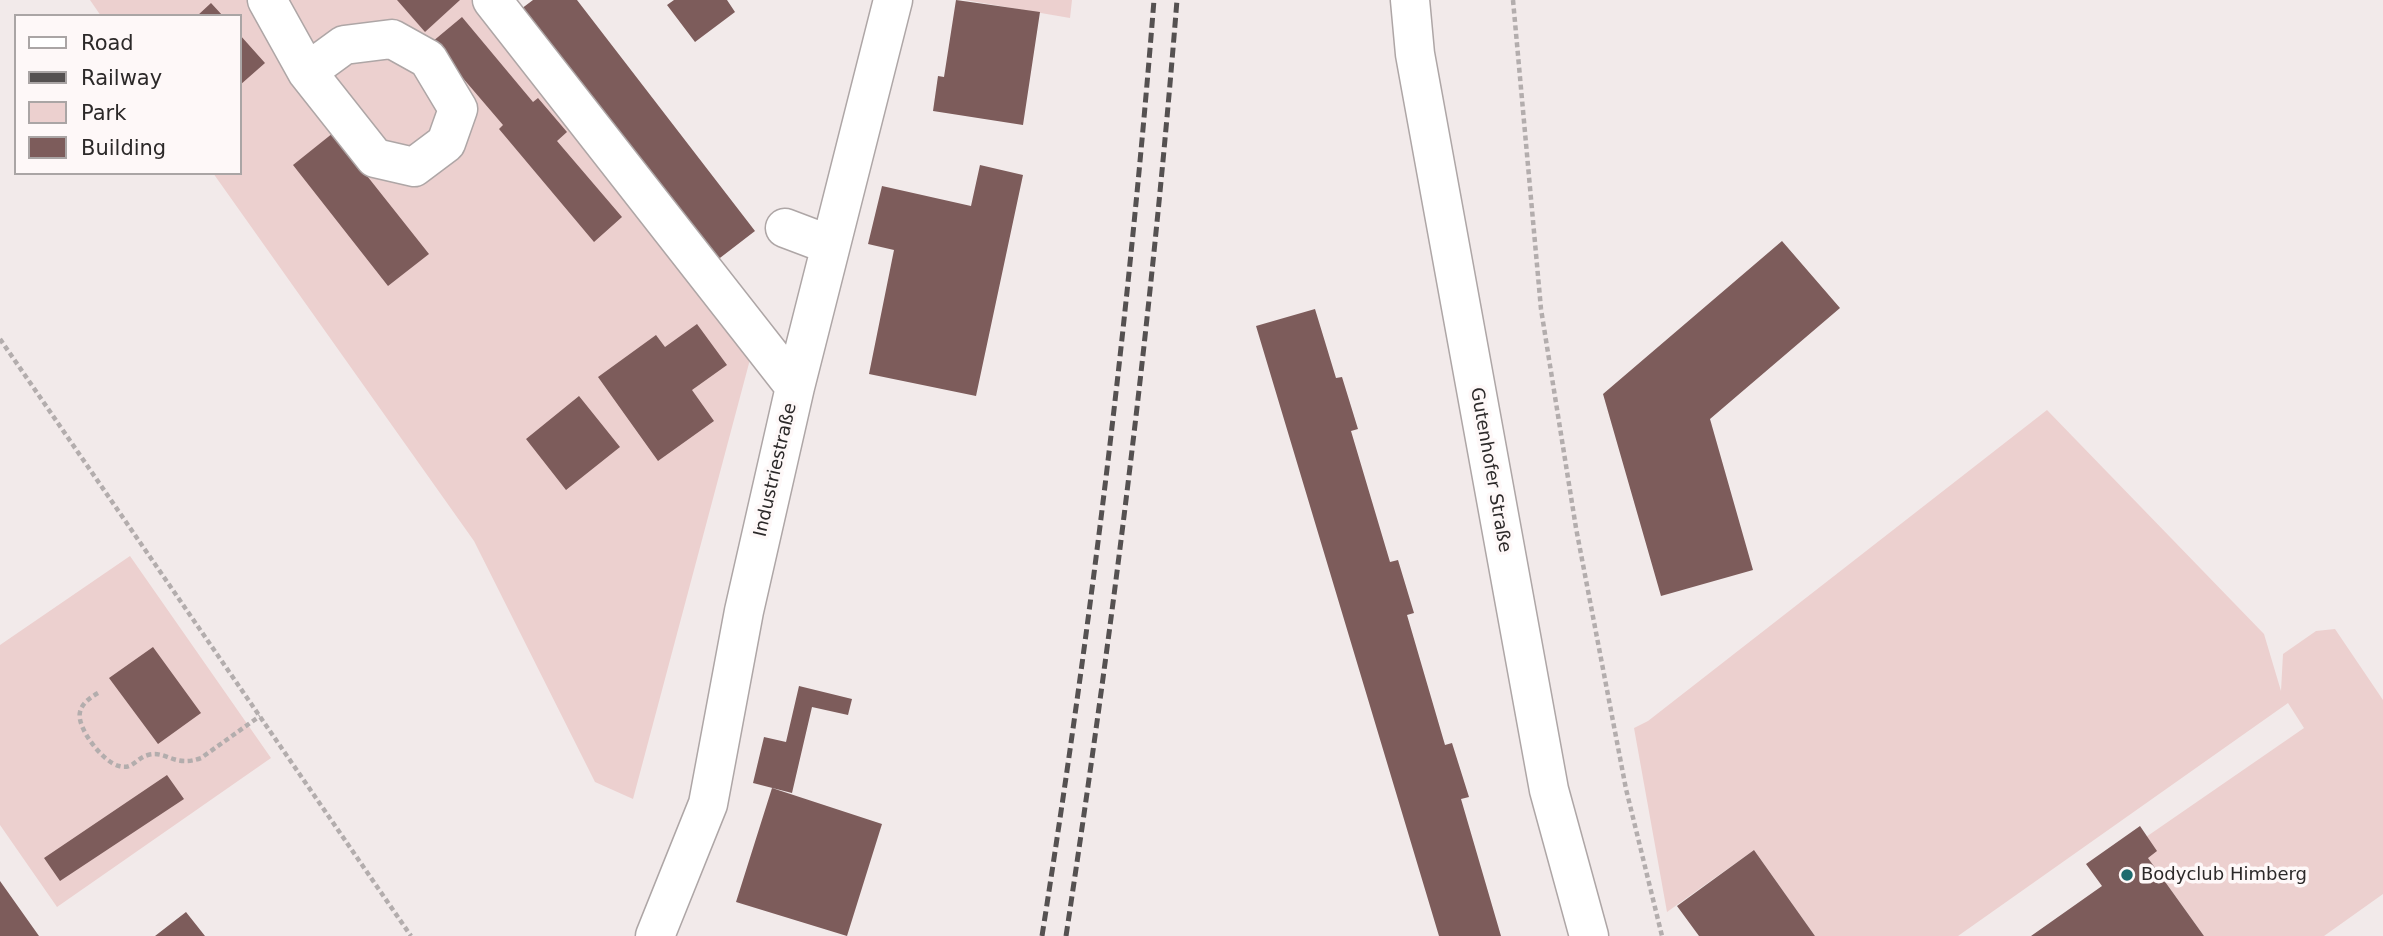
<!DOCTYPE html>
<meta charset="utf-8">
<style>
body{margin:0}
#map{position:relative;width:2383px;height:936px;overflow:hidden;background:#f2eaea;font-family:"DejaVu Sans",sans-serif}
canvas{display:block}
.legend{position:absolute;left:14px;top:14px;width:228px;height:161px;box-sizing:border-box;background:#fef8f8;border:2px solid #aaa5a5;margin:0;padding:9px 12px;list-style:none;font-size:21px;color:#2c2929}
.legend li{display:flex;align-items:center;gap:14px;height:35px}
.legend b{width:35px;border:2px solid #aaa5a5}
</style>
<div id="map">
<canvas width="2383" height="936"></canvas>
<ul class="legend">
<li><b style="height:9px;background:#fff"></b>Road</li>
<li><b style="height:9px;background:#555151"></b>Railway</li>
<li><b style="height:19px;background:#ecd0cf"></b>Park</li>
<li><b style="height:19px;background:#7d5c5b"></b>Building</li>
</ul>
</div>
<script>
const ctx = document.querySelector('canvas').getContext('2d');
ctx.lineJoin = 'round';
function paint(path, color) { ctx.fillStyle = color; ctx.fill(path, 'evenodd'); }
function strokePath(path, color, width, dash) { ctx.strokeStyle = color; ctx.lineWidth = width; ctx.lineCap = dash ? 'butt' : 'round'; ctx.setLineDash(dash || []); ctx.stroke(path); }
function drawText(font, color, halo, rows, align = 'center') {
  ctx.font = font + ' "DejaVu Sans",sans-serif'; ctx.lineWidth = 7; ctx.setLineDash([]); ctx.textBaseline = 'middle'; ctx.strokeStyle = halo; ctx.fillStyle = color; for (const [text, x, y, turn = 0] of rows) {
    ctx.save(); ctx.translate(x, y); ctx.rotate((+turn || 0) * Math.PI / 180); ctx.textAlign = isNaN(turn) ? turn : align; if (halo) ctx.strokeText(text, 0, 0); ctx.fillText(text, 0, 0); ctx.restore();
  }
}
const green = new Path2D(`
 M90,0H513L752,352L633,799L595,782L474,541L213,173H240V16H101Z
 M965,0H1072L1070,18Z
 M2047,410L2264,634L2281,691L2283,654L2316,631L2335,629L2383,700V894L2324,936H2204L2148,858L2146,837L2304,728L2288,703L1958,936H1815L1754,850L1667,912L1634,728L1648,721Z
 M130,556L271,758L57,907L0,825V645Z`);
const building = new Path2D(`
 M397,0H460L425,32Z
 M533,0H577L755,231L716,261L521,9Z
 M674,0H727L735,12L695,42L667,5Z
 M956,0L1040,12L1023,125L933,111L938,76L944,77Z
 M211,3L223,16H197Z
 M462,17L533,102L538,98L567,132L557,141L622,217L594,242L499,129L503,125L432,42Z
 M240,35L265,63L240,85Z
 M333,133L429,254L388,286L293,165Z
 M980,165L1023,175L976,396L869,374L894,250L868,244L882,186L971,206Z
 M1782,241L1840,308L1710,419L1753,570L1661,596L1603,394Z
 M1315,309L1336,378L1342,377L1358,429L1351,431L1390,562L1398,560L1414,613L1407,615L1445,745L1452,743L1469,797L1461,799L1501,936H1439L1256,326Z
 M697,324L727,365L692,390L714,421L658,461L598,377L656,335L665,347Z
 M579,396L620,447L566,490L526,439Z
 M153,647L201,713L158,744L109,678Z
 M799,686L852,699L848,715L812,707L792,793L753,783L764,737L786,742Z
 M167,775L184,799L60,881L44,858Z
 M772,788L882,824L847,936L736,902Z
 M2140,826L2157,851L2148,858L2204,936H2031L2102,886L2086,864Z
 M1754,850L1815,936H1699L1677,906Z
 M0,881L39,936H0Z
 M186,912L205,936H155Z`);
const path = new Path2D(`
 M1513,0L1541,309L1576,528L1626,789L1662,936
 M0,339L411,936
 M98,693C91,697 82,703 80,712C76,728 104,763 119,766C133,770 136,758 148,755C167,750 174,768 201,758L260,716`);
const minor = new Path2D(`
 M267,0L307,72L375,158L414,167L446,143L458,109L428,59L392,39L344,45L307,72
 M492,0L795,387
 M1410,0L1415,54L1549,790L1589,936
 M785,228L830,245
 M655,936L708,804L744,611L795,387L893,0`);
const rail = new Path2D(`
 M1042,936C1091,625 1129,314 1154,0
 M1066,936C1113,625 1152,314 1177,0`);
const markers = [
 [2127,875,7,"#1e6b6e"]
];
const streetNames = [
 ["Industriestraße",776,470,-77],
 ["Gutenhofer Straße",1490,470,80]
];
const poiNames = [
 ["Bodyclub Himberg",2141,875]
];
paint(green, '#ecd0cf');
paint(building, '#7d5c5b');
strokePath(minor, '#aea6a6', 41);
strokePath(path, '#b3adad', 4.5, [5, 3.5]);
strokePath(minor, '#fff', 38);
strokePath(rail, '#555151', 5, [10, 5]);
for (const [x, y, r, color] of markers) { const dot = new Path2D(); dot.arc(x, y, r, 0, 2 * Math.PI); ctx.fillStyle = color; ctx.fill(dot); strokePath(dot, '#fef8f8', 2.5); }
drawText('18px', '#2c2929', '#fef8f8', streetNames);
drawText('18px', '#2c2929', '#fef8f8', poiNames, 'left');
</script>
